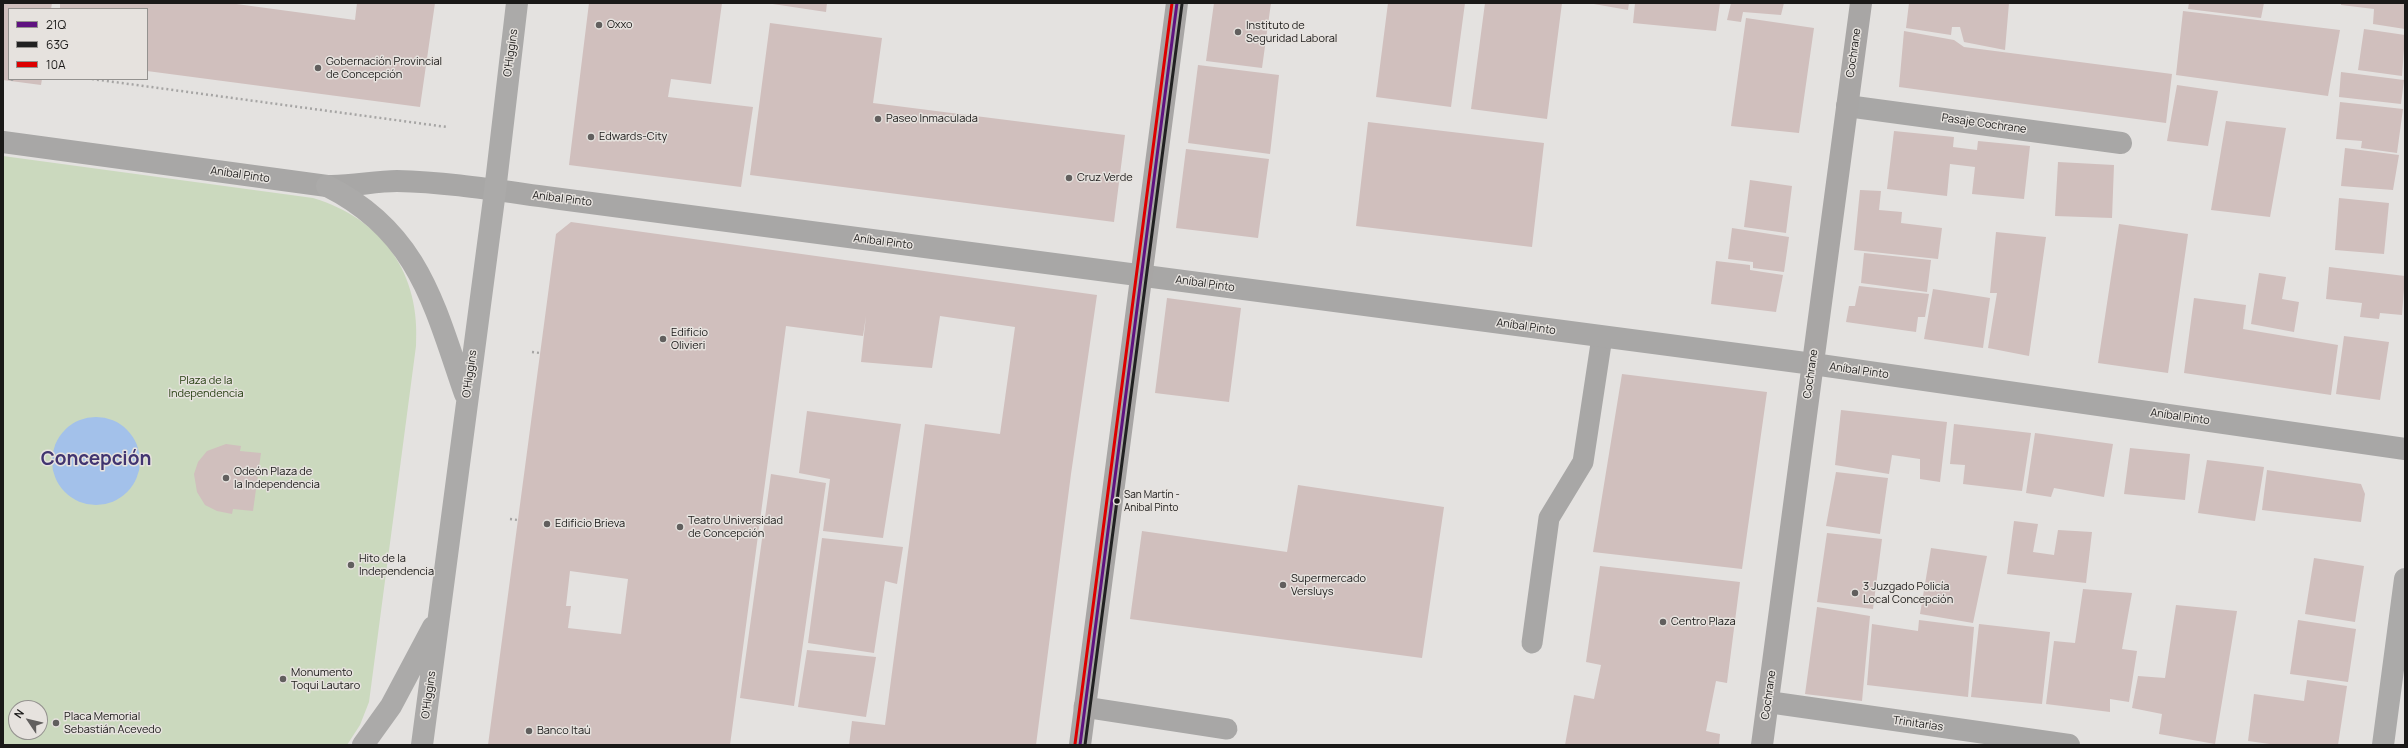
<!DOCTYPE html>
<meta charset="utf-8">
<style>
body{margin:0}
#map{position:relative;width:2408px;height:748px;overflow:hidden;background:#e4e2e0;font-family:Manrope,sans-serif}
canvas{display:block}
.frame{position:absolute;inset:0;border:4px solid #1a1918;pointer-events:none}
.legend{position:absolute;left:8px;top:8px;width:140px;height:72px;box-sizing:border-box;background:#e6e2de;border:1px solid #94928f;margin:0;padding:5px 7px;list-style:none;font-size:12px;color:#1a1918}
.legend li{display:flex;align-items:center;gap:8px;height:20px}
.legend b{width:20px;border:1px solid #94928f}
.north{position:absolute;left:8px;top:700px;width:40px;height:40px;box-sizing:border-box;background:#e6e2de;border:1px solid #94928f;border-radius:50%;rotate:305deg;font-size:11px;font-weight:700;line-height:16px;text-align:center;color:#1a1918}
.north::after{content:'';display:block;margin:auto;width:14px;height:18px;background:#615f5e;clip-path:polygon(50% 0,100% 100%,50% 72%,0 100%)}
</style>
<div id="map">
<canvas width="2408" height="748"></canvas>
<div class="frame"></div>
<ul class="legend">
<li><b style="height:5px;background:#5f1280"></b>21Q</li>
<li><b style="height:5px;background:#212121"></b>63G</li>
<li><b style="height:5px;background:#d00"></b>10A</li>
</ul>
<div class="north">N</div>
</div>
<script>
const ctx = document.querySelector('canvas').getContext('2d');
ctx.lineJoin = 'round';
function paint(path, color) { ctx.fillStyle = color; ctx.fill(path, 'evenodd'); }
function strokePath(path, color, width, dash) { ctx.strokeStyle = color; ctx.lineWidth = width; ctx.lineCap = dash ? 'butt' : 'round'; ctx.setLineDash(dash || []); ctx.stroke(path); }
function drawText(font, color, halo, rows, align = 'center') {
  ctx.font = font + ' Manrope,sans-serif'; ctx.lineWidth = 3; ctx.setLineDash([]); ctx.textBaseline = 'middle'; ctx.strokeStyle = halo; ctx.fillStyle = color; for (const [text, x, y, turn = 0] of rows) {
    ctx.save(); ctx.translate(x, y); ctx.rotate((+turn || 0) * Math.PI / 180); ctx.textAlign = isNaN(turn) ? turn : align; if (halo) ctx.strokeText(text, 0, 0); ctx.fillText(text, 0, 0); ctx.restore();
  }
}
const green = new Path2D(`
 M3,156L313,198C383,219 421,274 416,346L369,702L360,725L347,745H3ZM16,708H40V732H16Z`);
const water = new Path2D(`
 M52 461a44 44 0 1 1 88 0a44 44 0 1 1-88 0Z`);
const building = new Path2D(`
 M3,3H52L51,9H9V79H42L41,85L3,80Z
 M60,3H229L355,20L357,3H435L420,107L147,71V9H60Z
 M589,3H722L711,84L671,79L668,97L753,107L741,187L569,165Z
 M766,3H827L826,12Z
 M1214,3H1271L1262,68L1206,61Z
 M1388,3H1465L1451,107L1376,97Z
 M1485,3H1562L1547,119L1471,109Z
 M1588,3H1629L1628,10Z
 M1635,3H1720L1716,31L1633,23Z
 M1731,3H1784L1781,15L1743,12L1741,22L1727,20Z
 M1909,3H2009L2005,50L1964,42L1960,27H1952L1951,35L1906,28Z
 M2189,3H2264L2261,18L2188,9Z
 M2341,3H2405V29L2373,24L2374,9L2341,5Z
 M2183,11L2340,30L2328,96L2176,75Z
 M1746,18L1814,28L1799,133L1731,126Z
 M770,23L882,38L873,103L1125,135L1114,222L750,175Z
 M2364,29L2405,35L2402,76L2358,70Z
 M1904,31L1954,40L1964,47L2172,74L2166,123L1899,87Z
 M1198,65L1279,75L1270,154L1188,143Z
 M2341,72L2404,80L2401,104L2339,97Z
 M2177,85L2218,91L2208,146L2167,141Z
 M2340,102L2403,109L2397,153L2361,148L2362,141L2336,139Z
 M2226,121L2286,128L2270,217L2211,210Z
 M1368,122L1544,143L1532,247L1356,226Z
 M1894,131L1954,137L1953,147L1977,150L1978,141L2030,146L2024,199L1972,194L1975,167L1950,164L1947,196L1887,189Z
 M2345,148L2399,155L2393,190L2341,186Z
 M1186,149L1269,159L1258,238L1176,228Z
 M2058,162L2114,165L2112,218L2055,216Z
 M1750,180L1792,186L1786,233L1744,227Z
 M1860,190L1881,191L1879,210L1902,212L1901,223L1942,228L1938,259L1854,250Z
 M2339,198L2389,203L2384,254L2335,250Z
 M571,222L1097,295L1071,474L1036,745H849L852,721L885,725L925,424L1000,434L1015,327L940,316L932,368L861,362L866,316L863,336L786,326L730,745H488L556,234ZM570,571L628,579L621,634L568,628L571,606H566Z
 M2119,224L2188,234L2168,373L2098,363Z
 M1732,228L1789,237L1784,272L1753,268V262L1728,259Z
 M1996,232L2046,237L2029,356L1988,348L1997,293H1990Z
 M1864,253L1931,260L1927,292L1861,283Z
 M1716,261L1750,265V270L1783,275L1776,312L1711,304Z
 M2329,267L2405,276L2402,315L2380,313L2379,319L2360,317L2362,303L2326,299Z
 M2259,273L2286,277L2282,299L2299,302L2294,332L2251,324Z
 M1859,286L1929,294L1925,317H1918L1916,332L1846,322L1849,306H1855Z
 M1933,289L1990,298L1983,348L1924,339Z
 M1167,298L1241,308L1229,402L1155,393Z
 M2194,298L2246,305L2243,329L2338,345L2331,395L2184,373Z
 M2344,336L2389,342L2380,400L2336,394Z
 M1622,374L1767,392L1742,569L1593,552Z
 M1841,410L1947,422L1940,482L1920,479V459L1892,455L1889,474L1835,465Z
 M807,411L901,424L883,538L823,531L830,479L799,473Z
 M1954,424L2031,433L2022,491L1963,484L1965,465L1950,464Z
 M2035,433L2113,444L2104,497L2054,488L2051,497L2026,493Z
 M226,444L241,446L240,451L261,453L253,511L233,509L232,514L217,511L205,505L197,492L194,474L198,462L207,451Z
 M2130,448L2190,454L2185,500L2124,494Z
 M2207,460L2264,467L2255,521L2198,513Z
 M2267,470L2361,484L2365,494L2361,522L2262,510Z
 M1836,472L1888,478L1880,534L1826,526Z
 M771,474L826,483L794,706L740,698Z
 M1298,485L1444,507L1422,658L1130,619L1142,531L1287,552Z
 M2014,521L2038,524L2033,552L2054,555L2058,530L2092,532L2086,583L2007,574Z
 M1827,533L1882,539L1873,609L1817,602Z
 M822,538L903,547L897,584L885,581L874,653L808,643Z
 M1931,548L1987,556L1973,623L1920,614Z
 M2314,558L2364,566L2355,622L2305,614Z
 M1600,566L1740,582L1727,683L1716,681L1706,731L1720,734L1719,745H1565L1574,695L1594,699L1601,665L1586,662Z
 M2083,589L2132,593L2122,649L2137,651L2129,702L2110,699V712L2046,704L2054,641L2075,643Z
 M2176,605L2237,611L2215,744L2159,734L2162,714L2132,708L2138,676L2165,678Z
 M1817,607L1870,616L1862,701L1805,694Z
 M1919,620L1974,627L1968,697L1867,685L1872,624L1918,631Z
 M2298,620L2356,629L2348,682L2290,674Z
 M1979,624L2050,632L2042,704L1971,697Z
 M807,650L876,657L866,717L798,707Z
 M2307,680L2347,686L2338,745H2277L2248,741L2254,694L2304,701Z`);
const path = new Path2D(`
 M92,79L447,127
 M12,81V79
 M532,352L540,353
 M510,519L518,520`);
const lane = new Path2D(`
 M1532,643L1549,518L1583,462L1602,337
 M1084,707L1227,729`);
const street = new Path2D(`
 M1847,106L2121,143
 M3,142L327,186C351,187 374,181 397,181C449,182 501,191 553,198L1813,364L2405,449
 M1768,702L2069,745`);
const secondary = new Path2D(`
 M1080,745L1177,3
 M1762,745L1861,3`);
const primary = new Path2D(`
 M327,186C419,232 434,305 465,394
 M363,745L391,706L433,627
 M422,745L495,191L517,3
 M2383,745L2405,579`);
const bus1 = new Path2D(`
 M1080,745L1177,3`);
const bus2 = new Path2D(`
 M1085,745L1182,4`);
const bus3 = new Path2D(`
 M1075,744L1172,3`);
const markers = [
 [599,25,4,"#615f5e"],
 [1238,32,4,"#615f5e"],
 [318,68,4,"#615f5e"],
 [878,119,4,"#615f5e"],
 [591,137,4,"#615f5e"],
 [1069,178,4,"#615f5e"],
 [663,339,4,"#615f5e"],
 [226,478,4,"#615f5e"],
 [1117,501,3.5,"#1a1918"],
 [547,524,4,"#615f5e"],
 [680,527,4,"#615f5e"],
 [351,565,4,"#615f5e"],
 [1283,585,4,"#615f5e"],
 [1855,593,4,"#615f5e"],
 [1663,622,4,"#615f5e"],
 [283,679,4,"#615f5e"],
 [56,723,4,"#615f5e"],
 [529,731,4,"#615f5e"]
];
const busNames = [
 ["San Martín -",1124,495],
 ["Anibal Pinto",1124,508]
];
const poiNames = [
 ["Oxxo",607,25],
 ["Instituto de",1246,26],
 ["Seguridad Laboral",1246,39],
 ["Gobernación Provincial",326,62],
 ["de Concepción",326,75],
 ["Paseo Inmaculada",886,119],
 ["Edwards-City",599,137],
 ["Cruz Verde",1077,178],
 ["Edificio",671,333],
 ["Olivieri",671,346],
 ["Odeón Plaza de",234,472],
 ["la Independencia",234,485],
 ["Teatro Universidad",688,521],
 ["de Concepción",688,534],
 ["Edificio Brieva",555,524],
 ["Hito de la",359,559],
 ["Independencia",359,572],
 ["Supermercado",1291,579],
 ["Versluys",1291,592],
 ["3 Juzgado Policía",1863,587],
 ["Local Concepción",1863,600],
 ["Centro Plaza",1671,622],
 ["Monumento",291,673],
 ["Toqui Lautaro",291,686],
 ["Placa Memorial",64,717],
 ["Sebastián Acevedo",64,730],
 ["Banco Itaú",537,731]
];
const streetNames = [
 ["O'Higgins",511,53,-82],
 ["Cochrane",1854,53,-82],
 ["Pasaje Cochrane",1984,124,8],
 ["Aníbal Pinto",240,175,8],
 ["Aníbal Pinto",562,199,7],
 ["Aníbal Pinto",883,242,7],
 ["Aníbal Pinto",1205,284,8],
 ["Aníbal Pinto",1526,327,8],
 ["Aníbal Pinto",1859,371,8],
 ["O'Higgins",470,374,-82],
 ["Cochrane",1811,374,-82],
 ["Aníbal Pinto",2180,417,8],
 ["O'Higgins",429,695,-82],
 ["Cochrane",1769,695,-82],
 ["Trinitarias",1918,724,8]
];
const parkNames = [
 ["Plaza de la",206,381],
 ["Independencia",206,394]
];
const townNames = [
 ["Concepción",96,460]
];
paint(green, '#cbd9be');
paint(water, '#a3c1ea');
paint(building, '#d0bfbd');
strokePath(path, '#a6a5a4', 2.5, [2, 3]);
strokePath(lane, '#a8a7a6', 21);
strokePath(street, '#a8a7a6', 22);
strokePath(secondary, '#a8a6a5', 22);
strokePath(primary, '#abaaa9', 22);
strokePath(bus1, '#5f1280', 3);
strokePath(bus2, '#212121', 3);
strokePath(bus3, '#d00', 3);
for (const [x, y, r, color] of markers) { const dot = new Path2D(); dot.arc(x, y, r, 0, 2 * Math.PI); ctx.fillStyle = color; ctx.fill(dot); strokePath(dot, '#e6e2de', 1.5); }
drawText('10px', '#1a1918', '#e6e2de', busNames, 'left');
drawText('11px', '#1a1918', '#e6e2de', poiNames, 'left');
drawText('11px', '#1a1918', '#e6e2de', streetNames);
drawText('11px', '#253d0f', '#e6e2de', parkNames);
drawText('bold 19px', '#413470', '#e6e2de', townNames);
</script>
